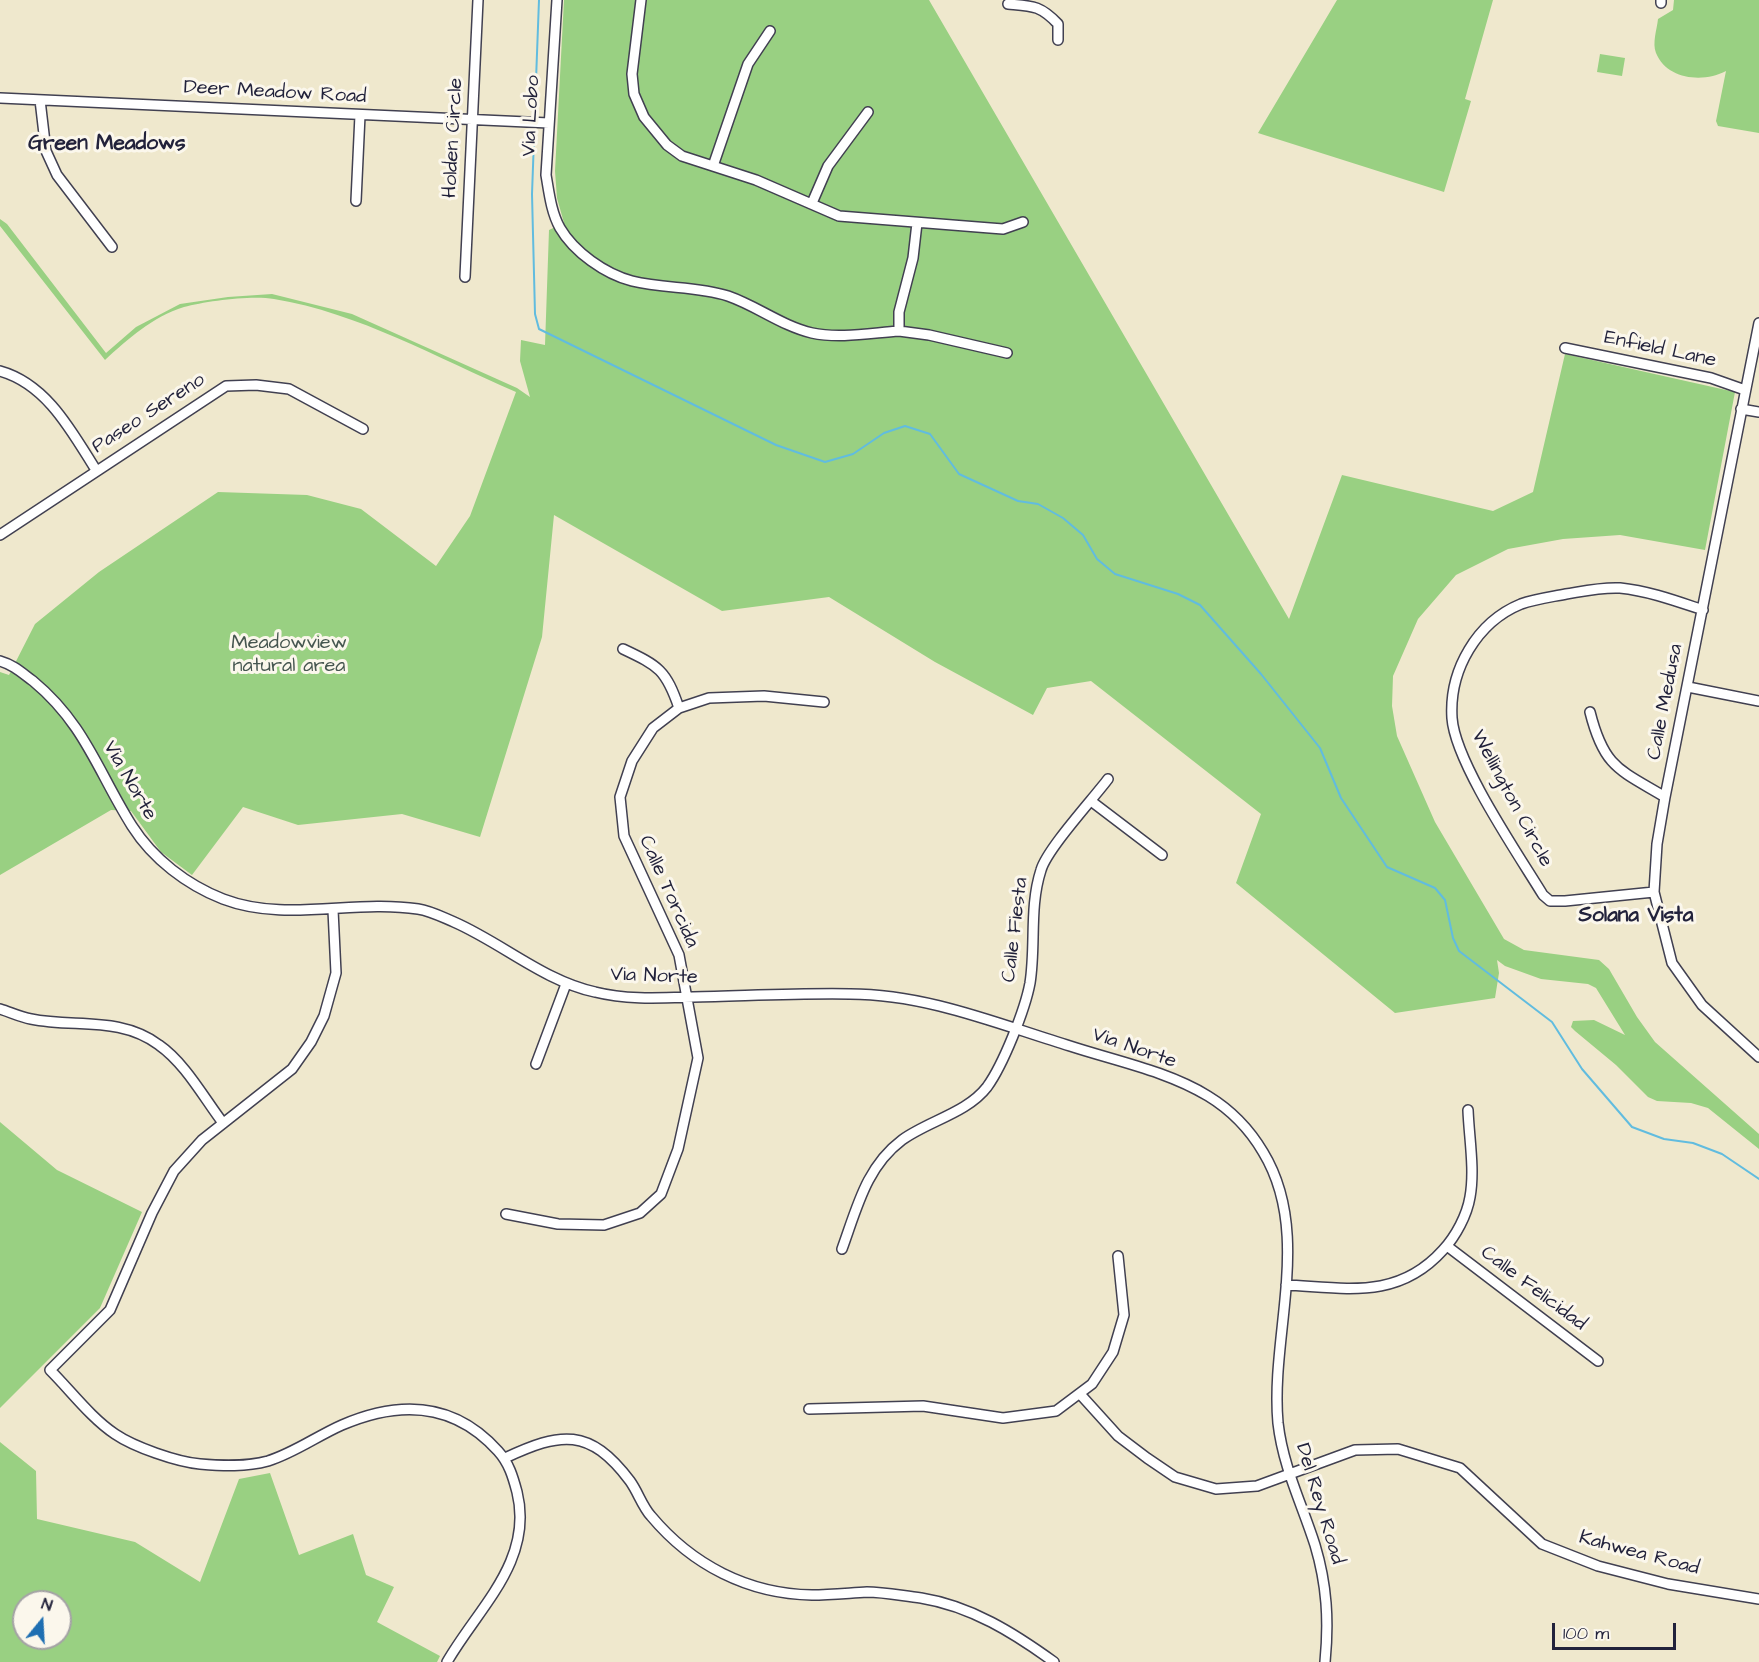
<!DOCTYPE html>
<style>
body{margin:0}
#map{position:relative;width:1759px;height:1662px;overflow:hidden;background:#efe8cd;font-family:"Architects Daughter",sans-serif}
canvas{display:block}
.north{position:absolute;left:12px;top:1590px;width:60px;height:60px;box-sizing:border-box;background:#fbf7ec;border:2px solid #a4a2a5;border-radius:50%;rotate:18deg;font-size:16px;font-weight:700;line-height:24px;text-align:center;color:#22223b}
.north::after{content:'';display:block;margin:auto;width:21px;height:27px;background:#1f6fb2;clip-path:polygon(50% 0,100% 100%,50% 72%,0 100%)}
.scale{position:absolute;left:1552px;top:1623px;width:124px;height:27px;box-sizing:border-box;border:3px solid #22223b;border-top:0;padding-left:8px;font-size:18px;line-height:21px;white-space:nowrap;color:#22223b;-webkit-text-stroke:4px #fbf7ec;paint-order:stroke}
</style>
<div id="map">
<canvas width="1759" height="1662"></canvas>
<div class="north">N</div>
<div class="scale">100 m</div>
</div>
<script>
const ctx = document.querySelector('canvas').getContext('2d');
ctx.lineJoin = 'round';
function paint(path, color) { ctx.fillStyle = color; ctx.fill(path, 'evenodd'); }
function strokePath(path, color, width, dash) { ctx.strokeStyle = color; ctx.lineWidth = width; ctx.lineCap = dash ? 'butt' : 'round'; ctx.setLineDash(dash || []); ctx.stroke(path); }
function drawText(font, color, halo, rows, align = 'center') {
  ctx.font = font + ' "Architects Daughter",sans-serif'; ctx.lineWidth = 6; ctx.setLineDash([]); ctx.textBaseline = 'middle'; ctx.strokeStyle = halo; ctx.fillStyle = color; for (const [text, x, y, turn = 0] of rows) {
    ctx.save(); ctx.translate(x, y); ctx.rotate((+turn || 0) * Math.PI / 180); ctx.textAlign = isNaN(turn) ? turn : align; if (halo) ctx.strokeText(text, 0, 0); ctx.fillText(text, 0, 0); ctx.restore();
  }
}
const green = new Path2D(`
 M564,0H929L1289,619L1342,475L1493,511L1533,492L1565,354L1735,392L1705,550L1620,535L1563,539L1508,549L1456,575L1418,619L1393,676L1392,706L1397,736L1435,822L1504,939L1524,950L1599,960L1609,969L1637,1017L1655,1042L1759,1134V1149L1708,1108L1691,1103L1657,1101L1648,1097L1616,1065L1575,1031L1571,1027L1573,1021L1594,1020L1625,1035L1596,988L1588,984L1541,979L1505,966L1497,960L1499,973L1495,998L1395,1013L1236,883L1261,814L1091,681L1047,688L1033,715L935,662L829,597L722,611L554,515L542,637L480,837L402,814L298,825L243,807L192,875L161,852L131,811L111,810L0,875V672L9,675L35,624L99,572L218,492L307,495L361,509L436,566L470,516L516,392C437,358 359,313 274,299C252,295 206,301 184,307C152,317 128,339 105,360L0,226V219L7,224L106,353L136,327L180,304L228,297L272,294L352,314L517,388L530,397L520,361L521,340L545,345L549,230L564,223L557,198L555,171Z
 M1337,0H1493L1465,99L1471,101L1444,192L1258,133Z
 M1674,0H1759V133L1718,126L1716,121L1726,71C1704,83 1667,80 1656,53C1652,43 1657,29 1658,19L1673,10Z
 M1600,54L1625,58L1622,76L1597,72Z
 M0,1122L57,1170L142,1212L100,1308L0,1408Z
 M0,1442L36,1471L37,1519L135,1542L200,1582L239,1479L270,1473L299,1555L353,1534L366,1575L394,1587L377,1622L440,1656L437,1662H0ZM24,1602H60V1638H24Z`);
const stream = new Path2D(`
 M535,107L539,0
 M534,139L532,194L535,314L539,329L776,445L825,462L853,454L884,433L905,426L930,434L959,474L1018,501L1038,504L1063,518L1083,535L1097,559L1115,574L1178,594L1200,605L1261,674L1320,748L1341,798L1387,867L1435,888L1445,900L1453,938L1459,951L1552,1022L1582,1069L1632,1127L1664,1139L1693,1143L1722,1154L1759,1179`);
const minor = new Path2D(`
 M557,0L546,175C549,192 551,212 560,228C574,252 605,274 632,281C664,289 697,286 728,296C757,306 782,326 812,333C839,339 871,333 899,331
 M641,0L632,74L634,94L644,117L667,145L682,156L756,180L839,216L990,228L1003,229L1023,222
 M1661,3V0
 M1008,4C1032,6 1040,5 1058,24V40
 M0,98L549,123
 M40,100L46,151L57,175L112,247
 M713,166L748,64L770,31
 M356,201L360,115
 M812,203L828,166L868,112
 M917,223L913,258L899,312V331L929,335L1007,353
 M465,277L478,0
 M1759,323L1665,797L1657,844L1654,892L1672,963L1702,1005L1759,1057
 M1565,348L1711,378L1745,390
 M0,371C47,384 72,432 96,470
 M1741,409L1759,412
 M0,535L226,386L256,385L289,389L363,429
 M623,649C659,666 666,670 679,708
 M0,661C14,665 22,673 33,681C85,724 98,772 132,826C153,859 187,885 223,899C286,923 353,899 418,909C431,911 442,917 454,922C502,943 544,981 595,992C627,1000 660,998 693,997C745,996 798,993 850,994C926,994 998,1024 1070,1046C1116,1061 1167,1071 1208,1096C1231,1110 1250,1130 1263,1152C1313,1234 1270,1335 1278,1423C1283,1467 1302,1504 1315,1545C1327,1585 1329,1621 1325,1662
 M1688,687L1759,701
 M1590,712C1604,768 1620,770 1665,797
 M1091,801L1162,855
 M1654,892L1565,901H1550L1543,895C1518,854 1455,762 1452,718C1449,670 1477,622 1521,604C1535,599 1551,597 1566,594C1584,591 1601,587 1620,588C1649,591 1676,601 1703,610
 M333,910L336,973L324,1016L311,1042L292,1069L202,1140L174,1171L152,1213L110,1310L50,1370C71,1391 91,1418 115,1434C134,1447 177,1462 200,1464C223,1466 246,1467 268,1461C294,1453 317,1436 342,1425C400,1400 454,1402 498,1451C509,1463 513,1477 517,1492C534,1561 478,1608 447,1662
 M0,1009C10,1012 20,1017 31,1019C75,1028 120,1016 159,1045C185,1063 204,1098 223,1123
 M536,1064L566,984
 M506,1214L558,1224L604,1225L640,1213L661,1194L678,1149L698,1058L679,955L624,836L620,797L632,761L653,728L679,708L709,698L764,696L824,702
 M1447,1246L1598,1361
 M842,1249C857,1208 866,1167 902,1140C928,1121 967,1113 987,1087C1003,1065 1025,1010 1030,983C1036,945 1029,907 1041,870C1047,849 1093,799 1108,779
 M1286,1285C1347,1288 1398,1300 1443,1250C1456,1236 1467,1215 1470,1197C1475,1170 1469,1137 1468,1110
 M1080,1394L1118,1436L1147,1458L1175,1477L1216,1489L1257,1486L1355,1450L1398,1449L1460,1468L1542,1544L1598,1566L1668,1584L1759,1599
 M809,1409L923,1406L1003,1418L1056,1411L1092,1384L1113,1352L1124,1315L1118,1256
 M505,1458C561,1432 589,1427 630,1481C638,1492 642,1506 651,1516C692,1565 748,1594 812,1595C830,1595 849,1593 867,1592C884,1592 903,1596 921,1598C971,1606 1014,1633 1054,1662`);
const streetNames = [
 ["Deer Meadow Road",275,93,3],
 ["Via Lobo",532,116,-87],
 ["Holden Circle",454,138,-87],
 ["Enfield Lane",1660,350,12],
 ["Paseo Sereno",149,414,-33],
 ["Calle Medusa",1666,702,-79],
 ["Via Norte",129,781,60],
 ["Wellington Circle",1511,799,62],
 ["Calle Torcida",668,892,66],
 ["Calle Fiesta",1016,930,-83],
 ["Via Norte",654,977,2],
 ["Via Norte",1134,1049,19],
 ["Calle Felicidad",1533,1289,37],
 ["Del Rey Road",1319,1504,73],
 ["Kahwea Road",1639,1554,15]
];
const parkNames = [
 ["Meadowview",289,644],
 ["natural area",289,667]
];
const neighbourhoodNames = [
 ["Green Meadows",107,145],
 ["Solana Vista",1636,917]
];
paint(green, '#99d082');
strokePath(stream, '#61bcdf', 2);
strokePath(minor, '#414051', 12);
strokePath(minor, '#fff', 9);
drawText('20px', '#22223b', '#fbf7ec', streetNames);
drawText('20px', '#465650', '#fbf7ec', parkNames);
drawText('bold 21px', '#22223b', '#fbf7ec', neighbourhoodNames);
</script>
